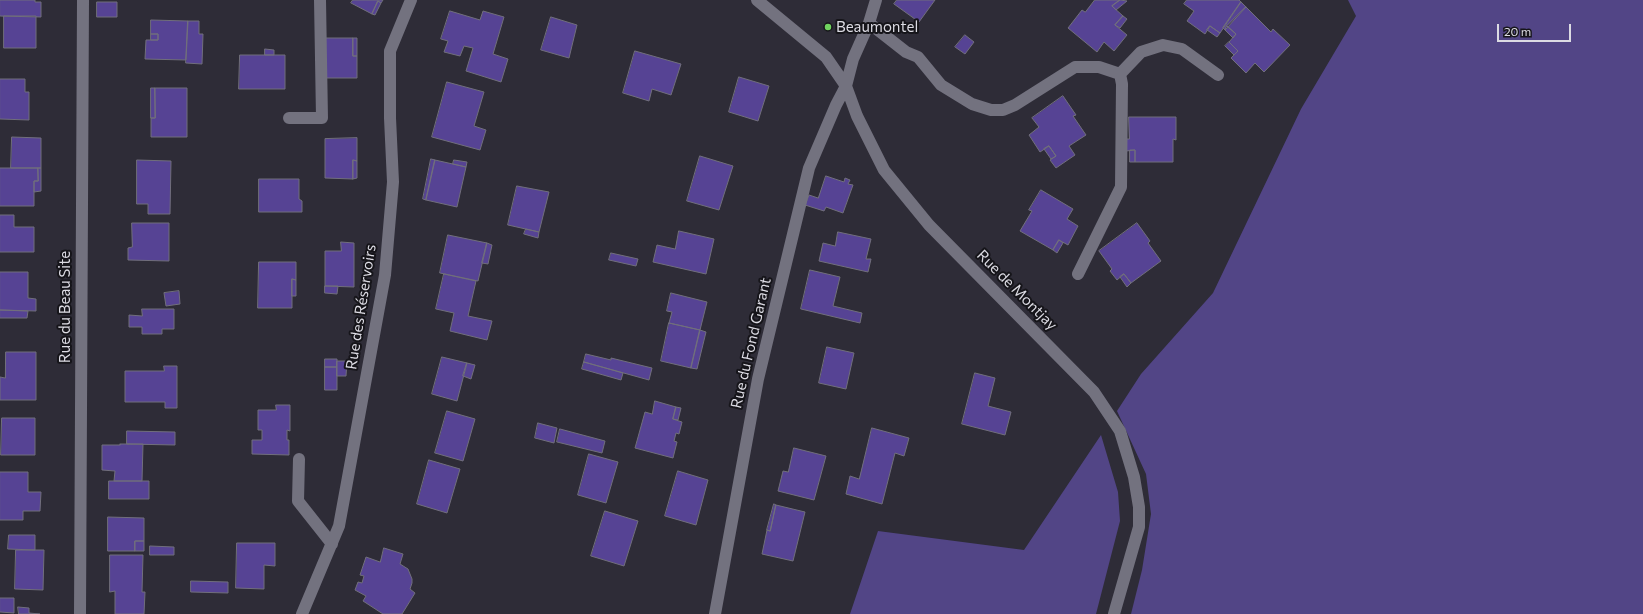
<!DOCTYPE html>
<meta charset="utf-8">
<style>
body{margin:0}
#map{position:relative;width:1643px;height:614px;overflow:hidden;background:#2e2c37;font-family:Commissioner,sans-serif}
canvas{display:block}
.scale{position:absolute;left:1497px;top:24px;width:74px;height:18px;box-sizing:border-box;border:2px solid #dcdbe3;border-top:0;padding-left:5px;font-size:12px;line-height:14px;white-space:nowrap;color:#dcdbe3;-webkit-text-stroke:3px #16151a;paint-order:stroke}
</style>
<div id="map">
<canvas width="1643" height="614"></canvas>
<div class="scale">20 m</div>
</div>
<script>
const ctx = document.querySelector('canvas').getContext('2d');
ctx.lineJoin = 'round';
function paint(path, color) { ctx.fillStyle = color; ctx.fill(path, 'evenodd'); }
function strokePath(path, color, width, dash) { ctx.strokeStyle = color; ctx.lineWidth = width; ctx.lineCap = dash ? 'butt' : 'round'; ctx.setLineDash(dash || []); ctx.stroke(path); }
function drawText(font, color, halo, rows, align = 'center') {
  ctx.font = font + ' Commissioner,sans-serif'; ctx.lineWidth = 4; ctx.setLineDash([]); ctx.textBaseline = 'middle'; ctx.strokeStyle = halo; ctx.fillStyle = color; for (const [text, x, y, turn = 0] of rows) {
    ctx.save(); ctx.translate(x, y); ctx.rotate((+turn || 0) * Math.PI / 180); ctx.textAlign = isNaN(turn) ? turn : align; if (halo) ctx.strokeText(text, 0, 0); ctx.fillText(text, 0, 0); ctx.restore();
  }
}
const green = new Path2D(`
 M1348,0H1643V614H1131L1142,570L1151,514L1146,474L1117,411L1141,374L1213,293L1301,109L1356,16Z
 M1101,435L1118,492L1120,521L1096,614H850L878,531L1024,550Z`);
const building = new Path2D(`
 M0,0H35V2H41V17L0,16Z
 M353,0H383L381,3L378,1L372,14L351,3Z
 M897,0H935L919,22L894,4Z
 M1095,0H1120L1112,6L1123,16L1115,25L1127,35L1114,51L1104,42L1097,52L1068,28L1082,10L1085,12Z
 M1120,0L1127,1L1116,10L1112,6Z
 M1187,0H1239L1241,2L1220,33L1210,26L1205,34L1187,21L1194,11L1184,4Z
 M378,1L381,3L375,15L372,14Z
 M97,2H117V17H97Z
 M1241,2L1246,7L1225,30L1223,28Z
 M1246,7L1271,32L1273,29L1290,45L1264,72L1255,63L1246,73L1231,58L1238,51L1229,42L1236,34L1227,26Z
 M450,11L480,20L483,11L504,17L493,54L508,59L501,82L466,71L473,48L464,46L460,56L444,52L448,41L441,39Z
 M4,16H36V48H4Z
 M1123,16L1127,19L1120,28L1115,25Z
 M551,17L577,25L569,58L541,50Z
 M151,20L188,21L186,60L145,59L146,40H158V34H151Z
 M188,21H199V34H203L202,64L186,63Z
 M1210,26L1220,33L1217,37L1207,30Z
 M1227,26L1236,34L1233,38L1225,30Z
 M151,34H158V40H151Z
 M965,35L974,42L965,54L955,47Z
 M325,38H353V56H357V78H325Z
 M353,38H357V56H353Z
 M1229,42L1238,51L1234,55L1225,46Z
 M265,49L274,50V55H265Z
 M635,51L681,64L671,95L652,89L649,101L623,93Z
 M240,55H285V89H239Z
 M739,77L769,86L758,121L729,112Z
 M0,79H25V92H29V120L0,119Z
 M447,82L484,92L474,126L486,130L480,150L432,137Z
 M151,88H155V118H151Z
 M155,88H187V137H151V118H155Z
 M1063,96L1076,115L1073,116L1086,135L1069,146L1075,155L1056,168L1050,160L1056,156L1049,146L1040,152L1029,135L1039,127L1032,118Z
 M1129,117H1176V140L1173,139V162H1135V150L1126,151V139H1129Z
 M12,137L41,138V168H11Z
 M357,138V161L353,160V179L325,178V139Z
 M1049,146L1056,156L1051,159L1044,149Z
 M1130,150H1135V162H1130Z
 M700,156L733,166L719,210L687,201Z
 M431,159L435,160L426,200L423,199Z
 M137,160L171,161L170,214H148V204H137Z
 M353,160L357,161V178L353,179Z
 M435,160L466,167L457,207L426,200Z
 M454,160L467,162L466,167L453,164Z
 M0,168H38V181H34V206H0Z
 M38,168H41V191L34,192V181H38Z
 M826,176L844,182L845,178L850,180L848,184L853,185L843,213L826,207L824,211L805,205L809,195L818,198Z
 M259,179H299V199L302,201V212H259Z
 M517,186L549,192L539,232L508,225Z
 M1041,190L1073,209L1067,219L1078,226L1068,245L1059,240L1053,250L1020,231L1032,211L1029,210Z
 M0,215H14V227H34V252H0Z
 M132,223H169V261L128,260V248L132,247Z
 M1137,223L1150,241L1148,243L1161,261L1131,283L1124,274L1117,280L1110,271L1112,269L1099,251Z
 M526,229L539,232L538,238L524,234Z
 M679,231L714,239L706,274L653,262L657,245L675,249Z
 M838,232L871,239L866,259H871L868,272L819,261L823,243L835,246Z
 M448,235L487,243L478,281L440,273Z
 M1059,240L1063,243L1057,253L1053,250Z
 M341,242L354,243V287L325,286V251H341Z
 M487,243L492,245L488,264L482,263Z
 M611,253L638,259L636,266L609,260Z
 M259,262H296V280L292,279V308H258Z
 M810,270L840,277L833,306L862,313L860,323L801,309Z
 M0,272H28V298L36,299V311L0,310Z
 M444,274L476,281L468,316L492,321L487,340L450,331L454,313L436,309Z
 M1124,274L1131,283L1127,287L1120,277Z
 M292,279L296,280V296H292Z
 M325,286H338L337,294L325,293Z
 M179,291L180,304L166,306L164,293Z
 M671,293L707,302L700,330L669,323L672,312L667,311Z
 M142,309H174V329H162V334H142V327H129V315L142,316Z
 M0,310L28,311L27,318H0Z
 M669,323L700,330L691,368L661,361Z
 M700,330L706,332L697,369L691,368Z
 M827,347L854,353L846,389L819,383Z
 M6,352H36V400H0V377L5,378Z
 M586,354L611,360V358L652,368L649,380L584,362Z
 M442,357L467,363L457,401L432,394Z
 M325,359H337V367H325Z
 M337,361H347L346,376H337Z
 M584,362L623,373L621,380L582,369Z
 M467,363L475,365L471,379L463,376Z
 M164,366H177V408H165V402H125V371H164Z
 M325,367H337V390H325Z
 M975,373L995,378L988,406L1011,412L1005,435L962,424Z
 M655,401L676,407L673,419L682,422L679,434L676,433L674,441L677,442L673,458L635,448L645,412L652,414Z
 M276,405H290V431L287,430V440H289V455L252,454V440H262V430H258V410H276Z
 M676,407L681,408L678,420L673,419Z
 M447,411L475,419L463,461L435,453Z
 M2,418H35V455H1Z
 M538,423L557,428L554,443L535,438Z
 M872,428L909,438L904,456L895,453L882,504L846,494L850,476L859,479Z
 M560,429L605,441L602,453L557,442Z
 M127,431L175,432V445L127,444Z
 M120,444H143L142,481H114L115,471L102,470V445H120Z
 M794,448L826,456L814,500L778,491L783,471L788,472Z
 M589,454L618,462L606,503L578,495Z
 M429,460L460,469L447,513L417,504Z
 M678,471L708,480L696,525L665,516Z
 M0,472H28V492H41L40,511H23V520H0Z
 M109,481H149V499H109Z
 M774,504L776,505L770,531L767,530Z
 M776,505L805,512L793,561L762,554L767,530L770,531Z
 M605,511L638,521L624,566L591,556Z
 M108,517L144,518V541H135V551H108Z
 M9,535H35V550L8,549Z
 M135,541H144V551H135Z
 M237,543H275V566L264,565V589L236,588Z
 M150,546L174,547V555H150Z
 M384,548L403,554L400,564L408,569L412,579V583L410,589L415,593L402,614H383L363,601L366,596L355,590L358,582L362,583L364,576L360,575L366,557L380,562Z
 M16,550H44L43,590L15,589Z
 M110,555H143L142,592H145L144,614H115V591L110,592Z
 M191,581L228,582V593L191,592Z
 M0,598H14V613L0,612Z
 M18,607L29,608V613L40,614H19Z`);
const minor = new Path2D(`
 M757,0L826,57L846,86L857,116L884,170L929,225L1094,392L1120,431L1134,477L1139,507V527L1114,614
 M869,23L906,52L918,57L941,85L972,104L991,110H1003L1015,105L1075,67H1099L1120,74L1122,84L1121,187L1078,274
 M1120,74L1141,52L1163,45L1182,49L1218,75
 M289,118H322L320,0
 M299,459L298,501L332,544
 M80,614L83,0
 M302,614L339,526L385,275L393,182L390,118V51L411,0
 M715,614L758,379L809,168L836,105L846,86L853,59L869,23L876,0`);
const markers = [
 [828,27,4,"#70d35f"]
];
const poiNames = [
 ["Beaumontel",836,27]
];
const streetNames = [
 ["Rue de Montjay",1017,290,45],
 ["Rue du Beau Site",65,307,-90],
 ["Rue des Réservoirs",361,307,-81],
 ["Rue du Fond Garant",751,343,-77]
];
paint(green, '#524586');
paint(building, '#564394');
strokePath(building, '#716f7c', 1);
strokePath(minor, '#73727f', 12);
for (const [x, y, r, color] of markers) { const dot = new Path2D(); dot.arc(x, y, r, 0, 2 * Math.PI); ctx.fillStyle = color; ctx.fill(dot); strokePath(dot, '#16151a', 1.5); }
drawText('15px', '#dcdbe3', '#16151a', poiNames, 'left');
drawText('15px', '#dcdbe3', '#16151a', streetNames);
</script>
